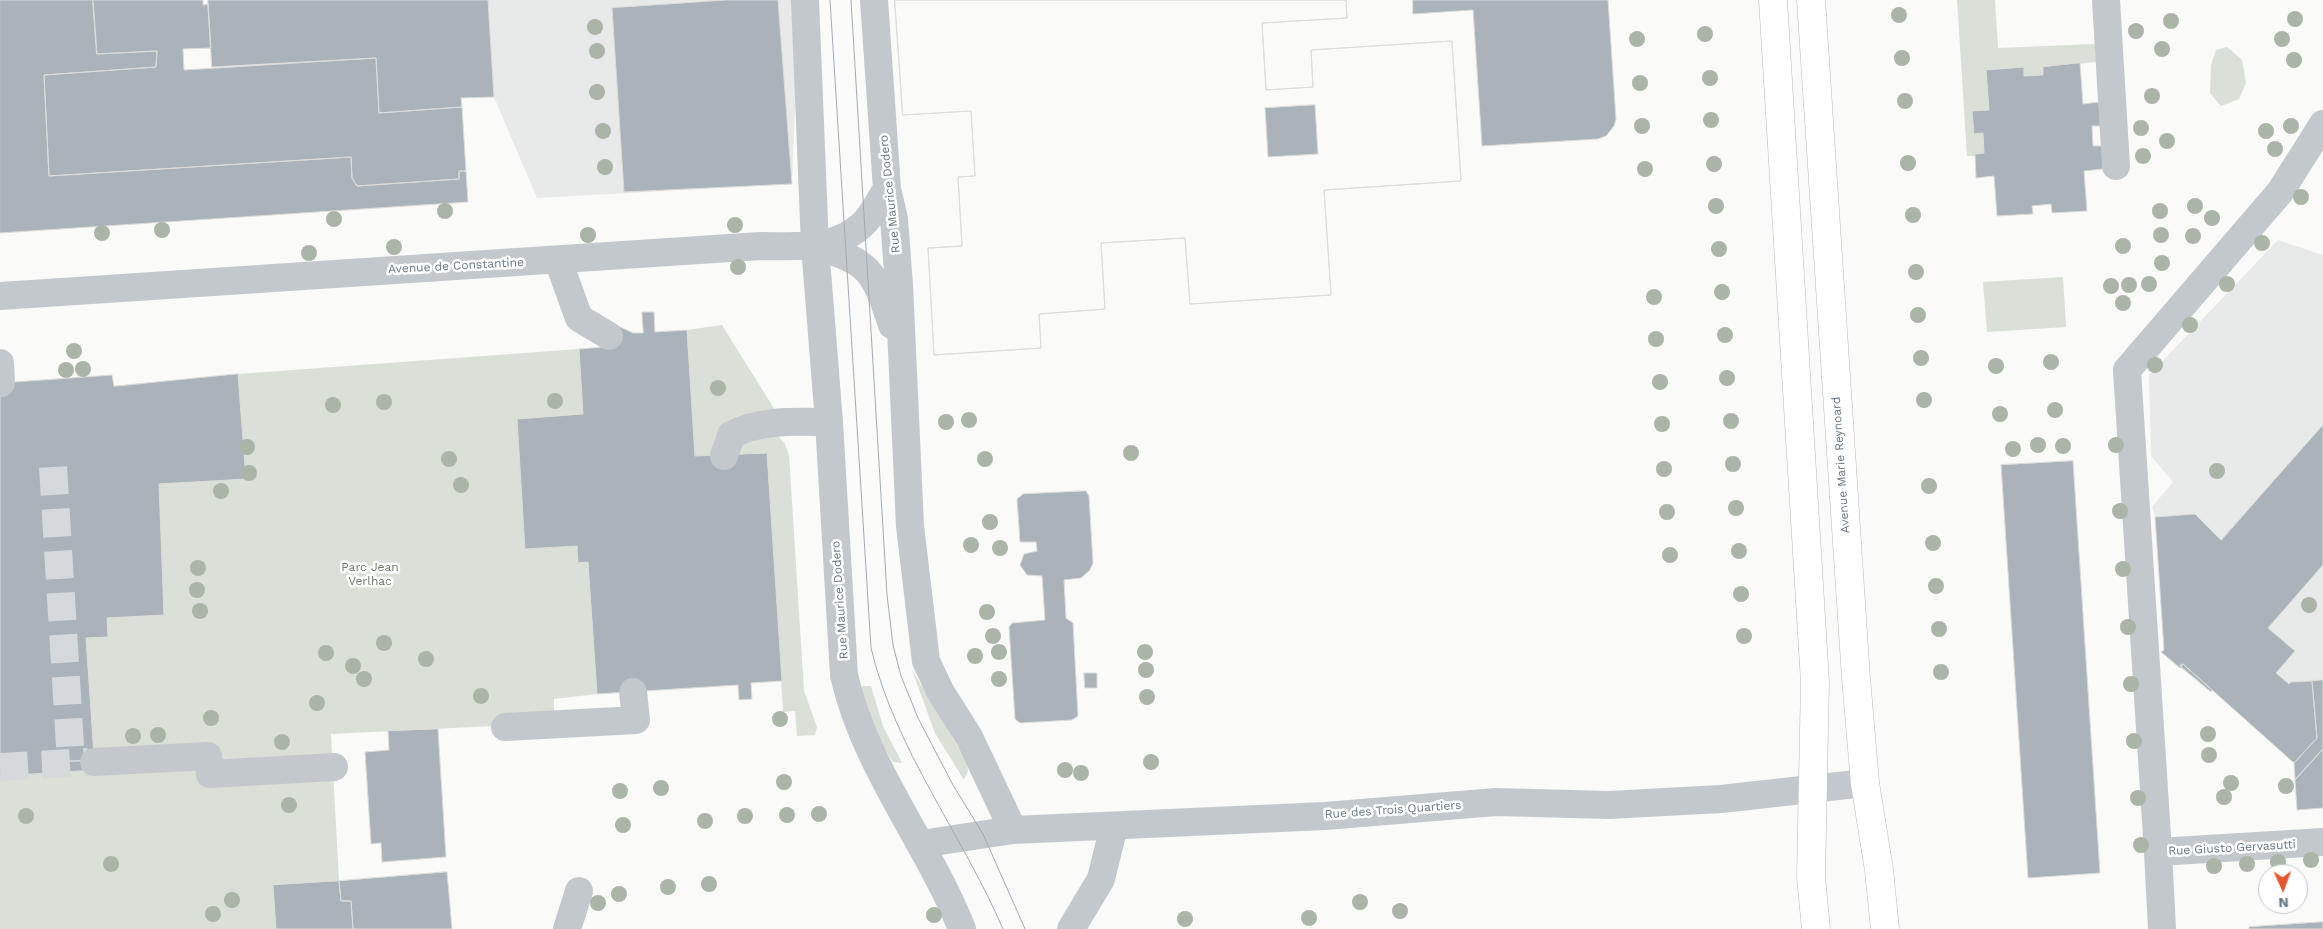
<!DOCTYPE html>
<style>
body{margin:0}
#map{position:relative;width:2323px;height:929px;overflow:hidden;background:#fafaf8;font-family:"Work Sans",sans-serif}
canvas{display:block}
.north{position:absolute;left:2258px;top:864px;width:50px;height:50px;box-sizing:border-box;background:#fff;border:1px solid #c1c8cd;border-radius:50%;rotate:178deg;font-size:14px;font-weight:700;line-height:20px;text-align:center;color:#657683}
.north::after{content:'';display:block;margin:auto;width:18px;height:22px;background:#e4572e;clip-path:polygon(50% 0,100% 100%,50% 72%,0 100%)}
</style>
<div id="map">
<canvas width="2323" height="929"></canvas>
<div class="north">N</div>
</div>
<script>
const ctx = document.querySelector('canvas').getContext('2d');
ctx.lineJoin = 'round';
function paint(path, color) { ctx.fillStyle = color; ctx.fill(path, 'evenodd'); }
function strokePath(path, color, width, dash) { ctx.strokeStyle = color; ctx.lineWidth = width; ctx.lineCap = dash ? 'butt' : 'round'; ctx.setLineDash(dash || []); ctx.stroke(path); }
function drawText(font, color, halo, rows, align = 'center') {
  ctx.font = font + ' "Work Sans",sans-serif'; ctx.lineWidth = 5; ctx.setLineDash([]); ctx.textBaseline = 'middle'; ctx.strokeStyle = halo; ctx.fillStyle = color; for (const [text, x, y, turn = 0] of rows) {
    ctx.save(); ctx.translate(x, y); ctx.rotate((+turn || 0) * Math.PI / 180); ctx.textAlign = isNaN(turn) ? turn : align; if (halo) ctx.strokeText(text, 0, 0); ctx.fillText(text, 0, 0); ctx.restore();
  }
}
const built = new Path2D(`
 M208,0H799L792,184L537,198L494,97L461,98L462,107L376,58L212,67Z
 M2278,240L2323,255V808L2297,810L2294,763L2213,690L2211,692L2161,652L2164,650L2155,517L2152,507L2173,482L2151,456L2149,375Z`);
const green = new Path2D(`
 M1957,0H1995L1998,48L2095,44L2096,62L2043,67V75L2024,76L2023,67L1986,70L1989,110L1972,111L1974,134L1983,133L1984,153L1975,154V156H1967Z
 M2227,47L2242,60L2246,83L2239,99L2221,106L2210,93L2211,65L2216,50Z
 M2063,277L2066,327L1987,332L1983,282Z
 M722,325L775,410C745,416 709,416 714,457L695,456L687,330Z
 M579,349L583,414L517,419L577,546L578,563L588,562L597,694L554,699V723L331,734L339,881L273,885L276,929H0V776L95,770L86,638L108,637L107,618L164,615L159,484L246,479L238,374Z
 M778,436L785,444L789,455L804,691L817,727L815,735L797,736L795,711L783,712L767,453L733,455L739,440Z
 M912,670C920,684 969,761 968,769C968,773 965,777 964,780L935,733Z
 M862,686H871L883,726L902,763L893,762C879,741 860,713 862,686Z`);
const building = new Path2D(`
 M0,0H93L97,54L157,51L156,67L44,75L49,176L351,157L352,178L357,186L459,179V171H466L468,202L0,233Z
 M93,0H203V5L208,4L211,48L183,49L184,70L376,58L379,113L462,107L466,171H459V179L357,186L352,178L351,157L49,176L44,75L156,67L157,51L97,54Z
 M208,0H488L494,97L461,98L462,107L379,113L376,58L212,67Z
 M726,0H778L792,184L624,192L612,8Z
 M895,0H1346L1347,18L1262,23L1266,90L1313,87L1311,50L1452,41L1461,181L1324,190L1331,295L1190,304L1185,238L1101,243L1105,309L1039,314L1041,348L934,355L928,248L962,246L958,177L975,176L971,111L903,115ZM1315,105L1318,154L1268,157L1265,108Z
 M895,0H1346L1347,18L1262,23L1266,90L1313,87L1311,50L1452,41L1461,181L1324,190L1331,295L1190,304L1185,238L1101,243L1105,309L1039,314L1041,348L934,355L928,248L962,246L958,177L975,176L971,111L903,115Z
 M1413,0H1608L1616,119L1614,126L1606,136L1598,139L1482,146L1473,10L1413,14Z
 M2080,63L2083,104L2099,102L2101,126H2092L2093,146H2102L2103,169L2084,171L2087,211L2052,213L2051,204L2032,206L2033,214L1997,216L1994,176L1976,178L1975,154L1984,153L1983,133L1974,134L1972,111L1989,110L1986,70L2024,67V76L2043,75V67Z
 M642,312H654L655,332L687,330L695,456L767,453L782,681L751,683L752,699L739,700L738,685L597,694L588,562L578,563L577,546L525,549L517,419L583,414L579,349L603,347L614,324L633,333H643Z
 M238,374L246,479L159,484L164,615L107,618L108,637L86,638L95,770L0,776V383L112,375L114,386Z
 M2323,425V565L2268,628L2295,651L2276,673L2289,684L2291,682L2312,681L2317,738L2294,763L2183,664L2180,668L2161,652L2164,650L2155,517L2195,514L2221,540Z
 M2073,461L2100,873L2028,878L2001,465Z
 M1086,491L1089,496L1093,563L1090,570L1081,578L1064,580L1066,618L1073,623L1078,716L1072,720L1020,723L1015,719L1009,627L1012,623L1045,620L1042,576L1027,575L1020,565L1024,554L1037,551L1036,542H1020L1017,499L1023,494Z
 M2183,664L2212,690L2211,692L2180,666Z
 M1084,673H1097V688H1085Z
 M2321,680H2323V749L2295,780L2294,763L2317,738L2312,681Z
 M438,729L446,857L382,862L381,843L371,844L365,752L389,750L388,731Z
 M2323,749V808L2297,810L2295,780Z
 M447,872L452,929H353L351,901H341L339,881Z
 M339,881L341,901H351L353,929H276L273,885Z
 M2323,922V929H2249V927Z`);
const minorTunnel = new Path2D(`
 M53,467L71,762
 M0,767L88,762`);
const minor = new Path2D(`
 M805,0L815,246L829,422L844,675C864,766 928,843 962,929
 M874,0L887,189L894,219L899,285L910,526L926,661L940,691L969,737L1013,830
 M2106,0L2116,166
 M815,246C871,262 874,271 892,325
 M558,260L579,318L609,336
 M0,296L760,246C796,246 835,251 863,224C873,215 879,200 887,189
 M0,363L1,383
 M724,456L731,435C762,419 795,422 829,422
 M505,727L636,720L633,692
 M94,762L208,756L210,774L334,767
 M921,844L1013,830L1325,816L1496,802L1609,805L1721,799L1865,783
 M2158,852L2127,370L2280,192L2323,124
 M567,929L579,891
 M1071,929L1101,879L1114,826
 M2162,929L2158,852L2323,842`);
const major = new Path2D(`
 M1773,0L1815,682L1811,877L1816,929
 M1811,0L1856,678L1865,783L1879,870L1885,929`);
const tram = new Path2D(`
 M830,0L871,648C895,749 962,834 1003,929
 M851,0L887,595L893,645L901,676L918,718L953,785L983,834L1025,929`);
const trees = [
 [1899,15],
 [2295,19],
 [2171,21],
 [595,27],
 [2136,31],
 [1705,34],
 [1637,39],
 [2282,39],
 [2162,49],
 [597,51],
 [1902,58],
 [2294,60],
 [1710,78],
 [1640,83],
 [597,92],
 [2152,96],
 [1905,101],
 [1711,120],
 [1642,126],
 [2291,126],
 [2141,128],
 [603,131],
 [2266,131],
 [2167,141],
 [2275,149],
 [2143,156],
 [1908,163],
 [1714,164],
 [605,167],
 [1645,169],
 [2301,197],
 [1716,206],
 [2195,206],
 [445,211],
 [2160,211],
 [1913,215],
 [2212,218],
 [334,219],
 [735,225],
 [162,230],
 [102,233],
 [588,235],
 [2161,235],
 [2193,236],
 [2262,243],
 [2123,246],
 [394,247],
 [1719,249],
 [309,253],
 [2162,263],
 [738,267],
 [1916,272],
 [2149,284],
 [2227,284],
 [2129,285],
 [2111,286],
 [1722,292],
 [1654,297],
 [2123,303],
 [1918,315],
 [2190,325],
 [1725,335],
 [1656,339],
 [74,351],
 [1921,358],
 [2051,362],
 [2155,365],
 [1996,366],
 [83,369],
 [66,370],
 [1727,378],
 [1660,382],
 [718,388],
 [1924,400],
 [555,401],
 [384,402],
 [333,405],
 [2055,410],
 [2000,414],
 [969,420],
 [1731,421],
 [946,422],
 [1662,424],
 [2038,445],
 [2116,445],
 [2063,446],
 [247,447],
 [2013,449],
 [1131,453],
 [449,459],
 [985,459],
 [1733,464],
 [1664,469],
 [2217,471],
 [249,473],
 [461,485],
 [1929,486],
 [221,491],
 [1736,508],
 [2120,511],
 [1667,512],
 [990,522],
 [1933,543],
 [971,545],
 [1000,548],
 [1739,551],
 [1670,555],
 [198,568],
 [2123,569],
 [1936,586],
 [197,590],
 [1741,594],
 [2309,605],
 [200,611],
 [987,612],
 [2128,627],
 [1939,629],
 [993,636],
 [1744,636],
 [384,643],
 [999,652],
 [1145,652],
 [326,653],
 [975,656],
 [426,659],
 [353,666],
 [1146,670],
 [1941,672],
 [364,679],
 [999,679],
 [2131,684],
 [481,696],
 [1147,697],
 [317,703],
 [211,718],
 [780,719],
 [2208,734],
 [158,735],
 [133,736],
 [2134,741],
 [282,742],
 [2209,755],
 [1151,762],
 [1065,770],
 [1081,773],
 [784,782],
 [2231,783],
 [2286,786],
 [661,788],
 [620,791],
 [2224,797],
 [2138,798],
 [289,805],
 [819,814],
 [787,815],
 [26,816],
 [745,816],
 [705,821],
 [623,825],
 [2141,845],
 [2311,860],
 [2278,862],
 [111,864],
 [2247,864],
 [2214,866],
 [709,884],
 [668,887],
 [619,894],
 [232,900],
 [1360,902],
 [598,903],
 [1400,911],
 [213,914],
 [934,915],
 [1309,918],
 [1185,919]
];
const streetNames = [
 ["Rue Maurice Dodero",890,194,-96],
 ["Avenue de Constantine",456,266,-3],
 ["Avenue Marie Reynoard",1841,465,-94],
 ["Rue Maurice Dodero",840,600,-94],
 ["Rue des Trois Quartiers",1393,810,-4],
 ["Rue Giusto Gervasutti",2232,848,-3]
];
const parkNames = [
 ["Parc Jean",370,567],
 ["Verlhac",370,581]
];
paint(built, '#e8e9e9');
paint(green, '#dadfd7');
paint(building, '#aab3b9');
strokePath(building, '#dcdcda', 1);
strokePath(minorTunnel, '#d5d9db', 28, [28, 14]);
strokePath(major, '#b5babe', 29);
strokePath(minor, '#c3c8cc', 28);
strokePath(major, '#fff', 28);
strokePath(tram, '#a2aab0', 1);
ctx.fillStyle = '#aab4a7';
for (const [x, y] of trees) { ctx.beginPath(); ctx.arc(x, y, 8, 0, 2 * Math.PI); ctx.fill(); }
drawText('12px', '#657683', '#fff', streetNames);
drawText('12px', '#687a64', '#fff', parkNames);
</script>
